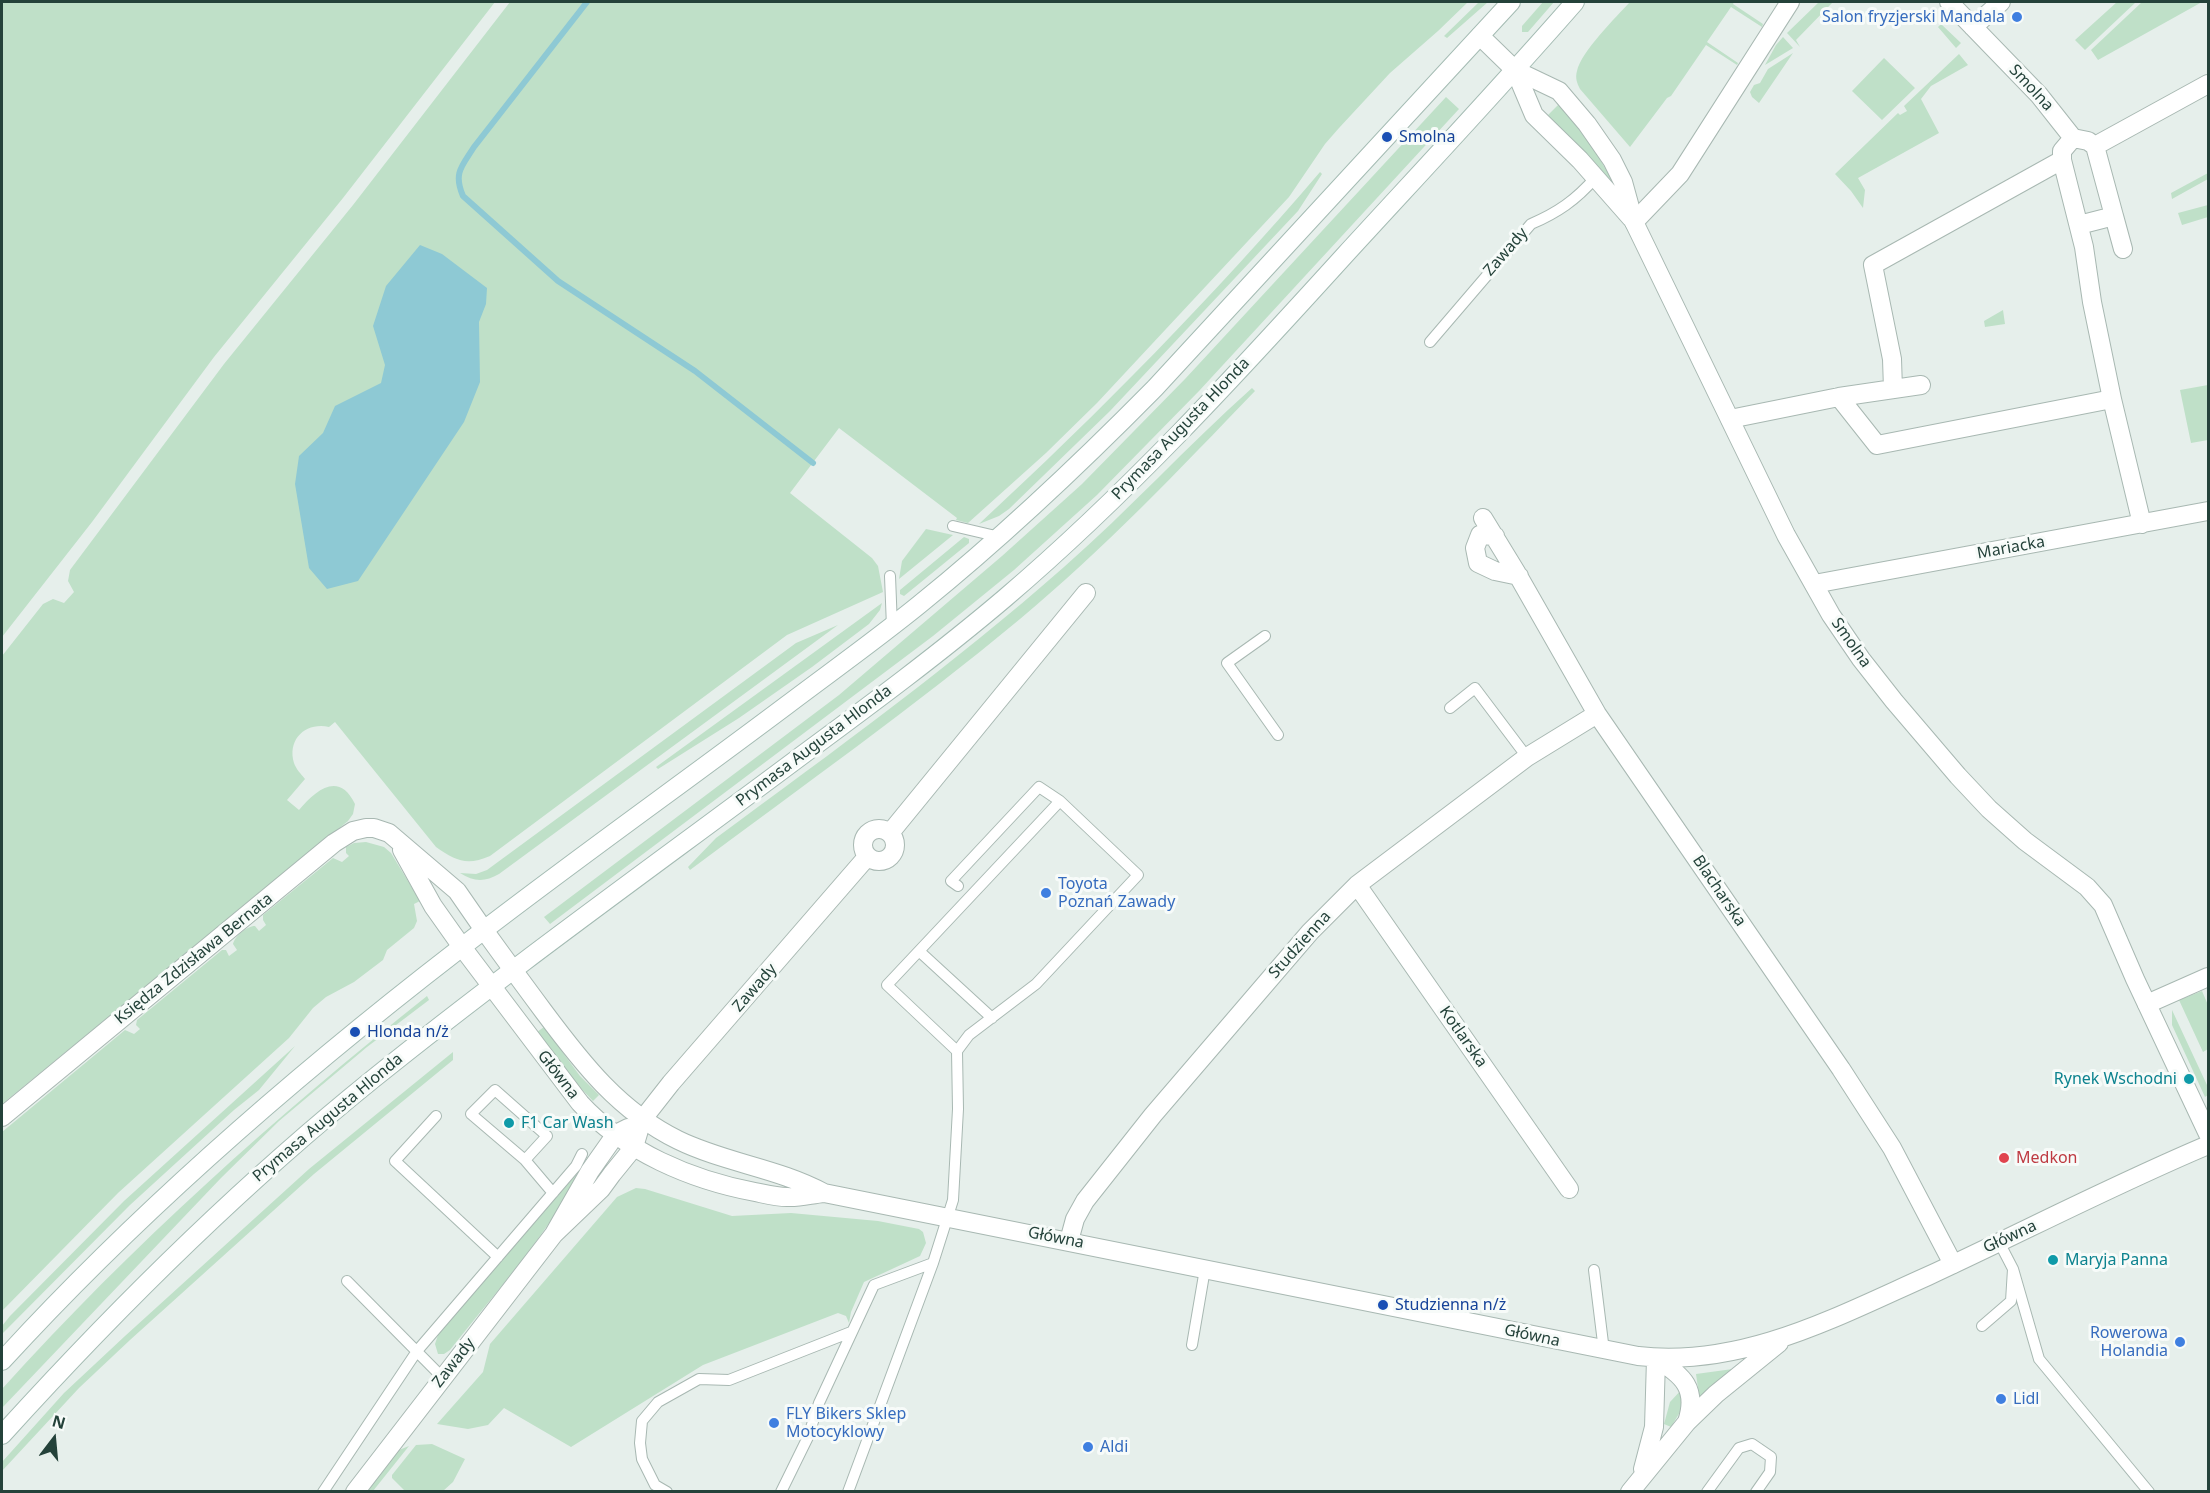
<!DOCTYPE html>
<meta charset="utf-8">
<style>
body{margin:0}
#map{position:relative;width:2210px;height:1493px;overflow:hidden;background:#e6efeb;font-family:"Noto Sans",sans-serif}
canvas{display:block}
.frame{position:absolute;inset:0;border:3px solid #24423a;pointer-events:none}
.north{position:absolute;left:24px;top:1409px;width:60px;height:60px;-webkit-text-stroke:4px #f7fbf9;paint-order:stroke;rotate:16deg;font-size:16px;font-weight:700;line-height:24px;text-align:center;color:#24423a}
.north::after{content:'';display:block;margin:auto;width:21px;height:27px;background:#24423a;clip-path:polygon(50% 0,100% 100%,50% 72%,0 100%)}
</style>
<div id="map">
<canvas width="2210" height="1493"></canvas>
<div class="frame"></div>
<div class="north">N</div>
</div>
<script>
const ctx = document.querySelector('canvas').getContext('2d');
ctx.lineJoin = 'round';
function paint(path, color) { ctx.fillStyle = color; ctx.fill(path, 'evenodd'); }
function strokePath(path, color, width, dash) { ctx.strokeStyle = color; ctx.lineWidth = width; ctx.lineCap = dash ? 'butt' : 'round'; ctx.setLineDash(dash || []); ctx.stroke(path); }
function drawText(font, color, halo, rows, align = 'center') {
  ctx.font = font + ' "Noto Sans",sans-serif'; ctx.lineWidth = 6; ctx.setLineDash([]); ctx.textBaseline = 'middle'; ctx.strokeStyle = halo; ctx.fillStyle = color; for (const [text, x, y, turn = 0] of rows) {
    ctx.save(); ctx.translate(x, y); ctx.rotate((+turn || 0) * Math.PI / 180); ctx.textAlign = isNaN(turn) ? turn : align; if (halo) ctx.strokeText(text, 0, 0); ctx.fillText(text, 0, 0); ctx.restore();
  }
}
const green = new Path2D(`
 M2,2H495L343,198L214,357L92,522L2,637Z
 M510,2H1468L1438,31L1390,73L1339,128L1325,144L1289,197L1097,403L1046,453L968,523L956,520L957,518L839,428L790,493L872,558L878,566L883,592L787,635L490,856C467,866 456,861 436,847L335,722L329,727C306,722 287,739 294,763C296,769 301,774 305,779L287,800L299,810C316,790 339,771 355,804L353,814L348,821L2,1104V656L43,604L53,599L64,603L74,592L68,581L70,570L224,364L353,205Z
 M1479,2H1488L1447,38L1444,36Z
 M1543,2H1554L1528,32H1522V26Z
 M1630,2H1734L1733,4L1763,24L1762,27L1731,7L1707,42L1738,63L1737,65L1706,45L1671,96L1667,98L1630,147L1580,89C1577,83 1575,78 1577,71C1581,52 1616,17 1630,2Z
 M1819,2H1833L1796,40L1800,47L1787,33Z
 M2117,2H2136L2085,50L2075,40Z
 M2142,2L2153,3L2156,2H2202L2098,60L2091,50Z
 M1941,24L1961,43L1956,48L1938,27Z
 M1783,37L1793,48L1765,65L1776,45Z
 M1793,53L1759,103L1752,97L1750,92L1754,85L1760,83L1768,69Z
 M1959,54L1968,65L1931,86L1921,99L1939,133L1858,178L1865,190L1863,208L1851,191L1835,174L1898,113L1900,115L1907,111L1904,106Z
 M1884,58L1915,88L1882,120L1852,91Z
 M1446,97L1459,109L1199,391L1097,495L1014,570L933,636L550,924L544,917L839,695L1002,556L1082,484L1185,379Z
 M1559,104L1593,147L1618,191L1548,115Z
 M1320,172L1322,174L1298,211L1110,411L1009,509L999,516L979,524C1099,413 1214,296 1320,172Z
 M2208,173V179L2172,199L2171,193Z
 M2208,205V217L2182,225L2178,213Z
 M2003,310L2005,324L1985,327L1984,321Z
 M2208,385V440L2191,443L2180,390Z
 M1252,388L1255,391C1179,470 1104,549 1020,619C914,707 801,787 690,870L688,867L716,838C834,751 954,664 1064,567C1129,510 1187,446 1252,388Z
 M926,529L953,535L899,579L902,561Z
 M964,537L969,539V543L904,596L900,594V590Z
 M882,603L880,610L869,624L812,667L739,718L658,769L656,767Z
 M838,625L499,874C485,882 474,882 460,873L476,874L487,870L796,643Z
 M366,842L384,847L391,853L420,901L414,904L417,921L414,928L387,950L383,960L354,982L326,997L313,1008L289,1038L118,1193L2,1311V1132L125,1030L134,1034L140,1029L136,1025L137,1020L222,950H226L229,956L237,950L233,944C235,936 247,926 255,926L259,931L266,925L263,920V915L333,858L342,862L349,856L346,853V847L354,843Z
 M2202,991L2208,1005V1049L2203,1052L2179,1000Z
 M427,996L429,1000L367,1047L279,1121L221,1178L2,1408V1389C132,1245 275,1117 427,996Z
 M2172,1010L2207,1085L2208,1095L2205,1097L2172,1025Z
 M544,1027L580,1076L599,1095L593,1101L575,1082L537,1032Z
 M295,1046L259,1090L234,1110L130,1205L2,1334V1326L10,1316L124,1201Z
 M453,1052V1060L314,1174L130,1340L79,1388L2,1471V1462L64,1393L125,1336L309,1169Z
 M582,1168C551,1231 494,1294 450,1350L444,1354H438L435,1344L439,1332Z
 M636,1188L645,1189L732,1216L791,1213L878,1221L919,1229L923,1232L926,1243L920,1256L864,1282L851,1312L849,1323L846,1316L838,1313L703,1365L571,1447L504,1408L488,1425L468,1429L437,1424L483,1372L490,1344L617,1197Z
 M1740,1368L1700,1402L1696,1374Z
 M1683,1388V1407L1671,1427L1664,1424L1670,1402Z
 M432,1444L465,1459L453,1482L443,1491H405L392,1478V1475L416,1445Z
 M409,1446L373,1491H367L399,1450Z`);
const water = new Path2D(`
 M420,245L442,254L487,288L486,304L479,322L480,382L464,422L358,581L327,589L309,568L295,484L299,456L323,433L335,406L381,383L385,365L373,326L386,286Z`);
const stream = new Path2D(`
 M587,2L474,147C462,166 453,173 463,196L558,281L695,371L813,463`);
const service = new Path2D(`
 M1430,342L1531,224C1557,213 1576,200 1595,178
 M953,526L1000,537
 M890,576L892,627
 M1265,636L1227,663L1278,735
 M1450,708L1475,688L1527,757
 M958,886L951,881L1039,787L1060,801
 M919,951L992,1018
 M436,1116L395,1161L498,1257
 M525,1160L547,1136L495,1090L471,1114L525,1160L553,1193
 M2013,1269L2039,1359L2149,1492
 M1594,1270L1604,1351
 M347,1281L443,1378
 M1982,1326L2011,1301L2013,1269L1999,1242
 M1192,1345L1205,1269
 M323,1492L417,1351L576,1166L582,1154
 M667,1492L655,1485L642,1459L640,1443L642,1421L658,1402L699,1379L729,1380L851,1332
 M781,1492L808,1437L819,1403L874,1285L933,1263
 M848,1492L933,1263L953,1200L958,1109L957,1051L969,1035L1036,984L1138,875L1060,801L887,985L957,1051
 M1707,1492L1739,1448L1752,1444L1771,1457L1770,1472L1756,1492`);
const minor = new Path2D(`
 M1949,2L2039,95L2073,138L2088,141L2095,146L2208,84
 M1973,27L2001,2
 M2073,138L2062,151V160L2084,247L2092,302L2112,399L2142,524
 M2114,216L2123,249
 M1634,222L1680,174L1790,2
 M2079,225L2114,216L2095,146
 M1893,389L1892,359L1873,265L2062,160
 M1839,397L1877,445L2112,399
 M1730,419L1839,397L1921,385
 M1483,518L1516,572L1597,714L1841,1069L1892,1148L1953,1264
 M1495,536L1480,535L1475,548L1478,563L1495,571L1519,576
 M1814,584L2208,511
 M863 845a16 16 0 1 1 32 0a16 16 0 1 1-32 0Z
 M890,833L1086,593
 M402,850L433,906L462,947
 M1357,885L1569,1189
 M2147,1004L2208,977
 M2,1117L334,843L353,831L366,828H374L389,833L457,891L484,930
 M554,1234L601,1189L612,1174L634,1147L642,1120L671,1083L867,857
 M1069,1241L1075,1219L1085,1201L1153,1115L1310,932L1357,885L1527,757L1597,714
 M355,1492L554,1234L590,1171L616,1134L628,1128`);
const tertiary = new Path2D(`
 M1480,36L1515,70L1559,91L1587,124L1612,160L1623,182L1634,222L1786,535L1831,615L1861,659L1894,701L1958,776L1989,809L2025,841L2087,887L2103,905L2135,979L2208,1134
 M1515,70L1534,115L1580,160L1631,218
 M484,930C504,958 524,985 544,1012C582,1063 619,1111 678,1140C725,1163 778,1168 824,1193L1638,1356C1742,1368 1836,1317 1928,1276C2021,1233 2113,1185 2208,1145
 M462,947L580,1103C625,1152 691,1180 755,1192C765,1194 776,1197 787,1197C799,1198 812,1194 824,1193
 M1656,1359C1683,1375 1698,1389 1687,1422
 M1643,1469L1654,1427L1656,1359
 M1630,1492L1687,1422L1716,1394L1779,1343`);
const secondary = new Path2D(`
 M2,1361C140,1210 296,1075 458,950C566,866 678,787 787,705C832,671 877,639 920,604C1003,537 1080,464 1155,388L1511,2
 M2,1435C117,1308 239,1187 373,1079C512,967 658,863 801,756C870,705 939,654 1005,598C1127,494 1236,375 1344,256C1422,171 1500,88 1575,2`);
const markers = [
 [2017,17,6,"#3f7fe0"],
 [1387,137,6,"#1a4fb4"],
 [1046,893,6,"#3f7fe0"],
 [355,1032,6,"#1a4fb4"],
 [2189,1079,6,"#0f9aa8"],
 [509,1123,6,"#0f9aa8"],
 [2004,1158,6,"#e0444e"],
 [2053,1260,6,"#0f9aa8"],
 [1383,1305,6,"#1a4fb4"],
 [2180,1342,6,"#3f7fe0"],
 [2001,1399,6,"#3f7fe0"],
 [774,1423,6,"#3f7fe0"],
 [1088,1447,6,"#3f7fe0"]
];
const shopNames = [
 ["Salon fryzjerski Mandala",2005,17,"right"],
 ["Toyota",1058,884],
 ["Poznań Zawady",1058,902],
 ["Rowerowa",2168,1333,"right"],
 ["Holandia",2168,1351,"right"],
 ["Lidl",2013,1399],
 ["FLY Bikers Sklep",786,1414],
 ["Motocyklowy",786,1432],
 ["Aldi",1100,1447]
];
const streetNames = [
 ["Smolna",2031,88,47],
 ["Zawady",1506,252,-49],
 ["Prymasa Augusta Hlonda",1181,429,-46],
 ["Mariacka",2011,548,-10],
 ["Smolna",1851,643,55],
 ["Prymasa Augusta Hlonda",814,746,-37],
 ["Blacharska",1719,891,56],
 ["Studzienna",1300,945,-48],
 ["Księdza Zdzisława Bernata",194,959,-39],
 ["Zawady",755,988,-49],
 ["Kotlarska",1463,1037,55],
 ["Główna",558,1075,52],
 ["Prymasa Augusta Hlonda",328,1118,-40],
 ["Główna",2010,1237,-25],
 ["Główna",1056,1238,11],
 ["Główna",1532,1336,12],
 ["Zawady",454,1363,-52]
];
const transitNames = [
 ["Smolna",1399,137],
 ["Hlonda n/ż",367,1032],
 ["Studzienna n/ż",1395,1305]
];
const cultureNames = [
 ["Rynek Wschodni",2177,1079,"right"],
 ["F1 Car Wash",521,1123],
 ["Maryja Panna",2065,1260]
];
const healthNames = [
 ["Medkon",2016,1158]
];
paint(green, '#bfe0c8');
paint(water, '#8ec9d4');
strokePath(stream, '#8ec9d4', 6);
strokePath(service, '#a8b8b2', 12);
strokePath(minor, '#a8b8b2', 20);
strokePath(tertiary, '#a8b8b2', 20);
strokePath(secondary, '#a4bbb3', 20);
strokePath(service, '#fff', 10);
strokePath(minor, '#fff', 18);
strokePath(tertiary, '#fff', 18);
strokePath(secondary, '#fff', 18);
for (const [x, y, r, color] of markers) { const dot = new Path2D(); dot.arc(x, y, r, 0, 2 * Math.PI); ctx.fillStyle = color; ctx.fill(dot); strokePath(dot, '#f7fbf9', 2); }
drawText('16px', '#366cbe', '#f7fbf9', shopNames, 'left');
drawText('16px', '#24423a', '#f7fbf9', streetNames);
drawText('16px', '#164399', '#f7fbf9', transitNames, 'left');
drawText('16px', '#0d838f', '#f7fbf9', cultureNames, 'left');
drawText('16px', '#be3a42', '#f7fbf9', healthNames, 'left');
</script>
